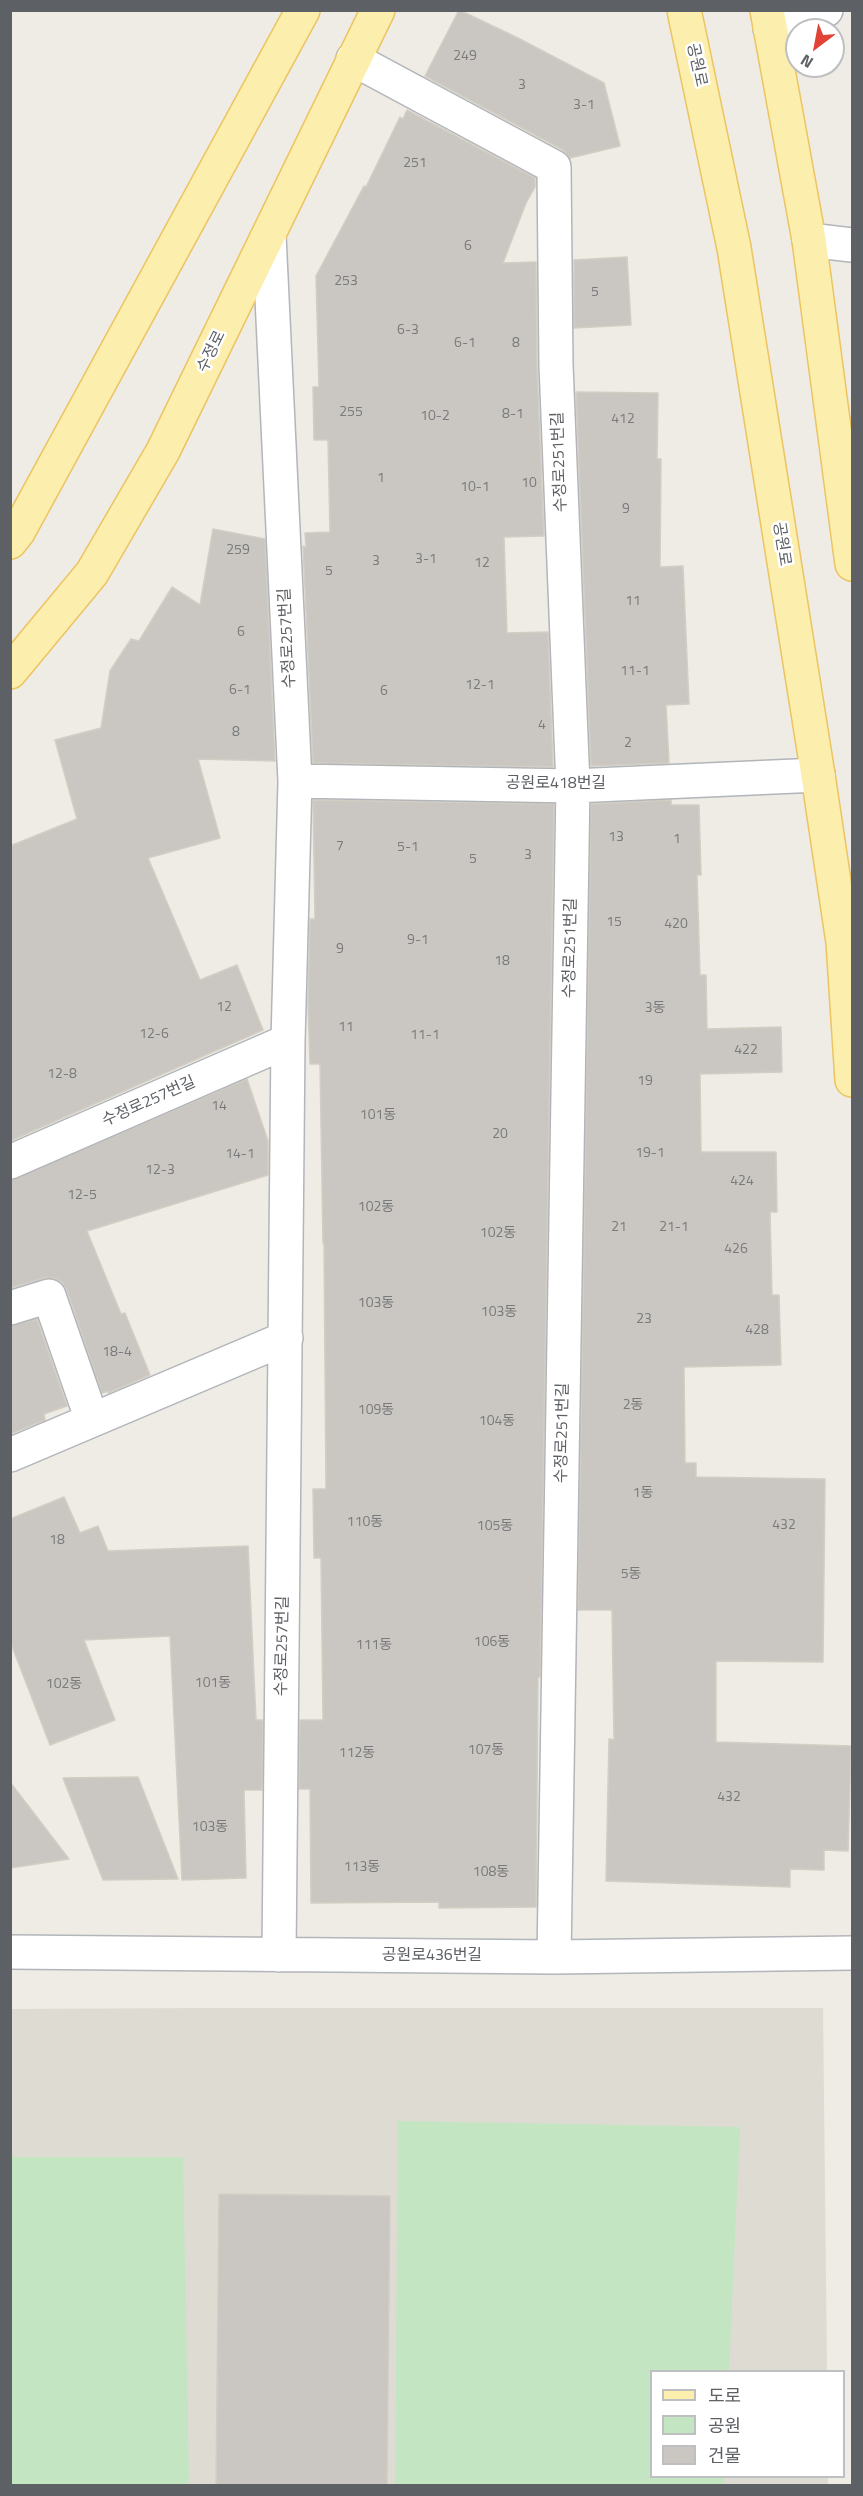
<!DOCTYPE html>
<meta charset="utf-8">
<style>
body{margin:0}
#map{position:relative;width:863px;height:2496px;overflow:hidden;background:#eeece5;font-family:"Titillium Web","Noto Sans KR",sans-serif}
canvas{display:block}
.frame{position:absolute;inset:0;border:12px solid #5d6065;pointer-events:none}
.legend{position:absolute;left:650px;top:2370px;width:195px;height:108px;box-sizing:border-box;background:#fff;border:2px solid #bebfc1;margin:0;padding:8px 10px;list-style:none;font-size:18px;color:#5d6065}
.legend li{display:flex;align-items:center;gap:12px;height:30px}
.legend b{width:30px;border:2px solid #bebfc1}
.north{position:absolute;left:785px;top:18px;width:60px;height:60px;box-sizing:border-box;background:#fff;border:2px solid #bebfc1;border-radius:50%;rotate:212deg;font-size:16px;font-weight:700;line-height:24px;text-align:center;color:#5d6065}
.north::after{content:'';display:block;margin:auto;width:21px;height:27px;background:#e24337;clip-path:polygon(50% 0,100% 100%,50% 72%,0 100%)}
</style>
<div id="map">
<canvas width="863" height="2496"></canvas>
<div class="frame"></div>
<ul class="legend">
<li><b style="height:8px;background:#fceead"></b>도로</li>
<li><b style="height:16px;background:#c3e5c2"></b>공원</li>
<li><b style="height:16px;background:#cac7c2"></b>건물</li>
</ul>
<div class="north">N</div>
</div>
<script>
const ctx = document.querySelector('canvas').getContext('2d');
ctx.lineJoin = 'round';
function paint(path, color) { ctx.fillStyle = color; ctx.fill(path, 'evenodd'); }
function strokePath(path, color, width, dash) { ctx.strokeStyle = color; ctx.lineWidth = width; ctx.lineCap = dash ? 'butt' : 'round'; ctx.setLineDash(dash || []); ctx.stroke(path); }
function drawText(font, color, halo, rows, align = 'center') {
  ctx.font = font + ' "Titillium Web","Noto Sans KR",sans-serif'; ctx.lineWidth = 5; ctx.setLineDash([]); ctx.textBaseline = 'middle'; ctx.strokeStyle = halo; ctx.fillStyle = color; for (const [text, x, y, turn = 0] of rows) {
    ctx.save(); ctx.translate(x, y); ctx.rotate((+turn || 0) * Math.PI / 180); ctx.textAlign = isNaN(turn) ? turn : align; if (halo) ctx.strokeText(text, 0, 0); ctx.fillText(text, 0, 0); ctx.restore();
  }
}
const education = new Path2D(`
 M210,2008H823L827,2371L652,2372V2476L828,2477V2485H11L10,2009Z`);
const green = new Path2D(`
 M398,2121L740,2127L729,2371L652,2372V2476L724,2477V2485H395Z
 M11,2157H183L189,2481L184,2485L11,2484Z`);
const building = new Path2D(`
 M459,10L516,37L604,83L620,146L570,158L563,150L425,76Z
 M407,110L535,178V187L526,203L503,263L536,262L537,366L544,536L504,537L507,633L548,632L553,767L313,763L303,546L306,547L305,533L330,532L328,440H314L313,387H319L316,276L364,186L366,187L400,117L403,119Z
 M627,257L631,325L574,328V260Z
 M576,392L658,393L657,459H661L660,567L683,566L689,704L666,705L669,763L591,766Z
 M213,529L265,539L275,761L198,759L220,838L148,858L200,980L237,965L263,1030L10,1141V846L77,819L55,740L101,728L110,671L131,639L139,641L172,587L200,605Z
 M313,800L554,804L540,1677H538L536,1907L439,1908V1902L311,1903L310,1789H299L300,1720H323L321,1558H314L313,1489H326L324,1243H323L320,1064H310L308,1003L310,919H315Z
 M671,800V805H699L701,875H697L700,975H706L707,1029L781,1027L782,1072L700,1074L701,1152H776L777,1212H770L772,1295H779L781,1365L684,1367L685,1463H696V1477L825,1479L823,1662L716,1661V1742L851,1746L848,1851L824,1850V1870L790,1869V1887L606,1881L609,1739L614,1740L612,1610H578L591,804Z
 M247,1079L268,1141V1175L87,1231L121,1314L125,1313L150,1375L108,1393V1391L102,1393L67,1290L62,1282L54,1278H44L10,1288V1180Z
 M37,1319L67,1406L44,1414L45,1420L10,1434V1326Z
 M64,1497L80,1533L98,1526L108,1551L248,1546L256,1720H263L262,1790H244L246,1878L182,1880L170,1636L84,1640L115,1720L50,1745L10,1641V1519Z
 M138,1777L178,1879L103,1880L63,1778Z
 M10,1782L69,1859L10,1868Z
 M219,2194L390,2196L387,2486H216Z`);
const minor = new Path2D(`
 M770,28L826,10
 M353,59L554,167L556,365L573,786L554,1957
 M269,235L295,781L288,1041L279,1955
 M809,240L852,245
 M295,781L573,786L818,775
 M10,1162L288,1041
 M10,1308L49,1296L92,1420
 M10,1455L286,1338
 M10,1952L554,1957L852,1953`);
const major = new Path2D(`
 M684,10L734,248L818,775L843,942L852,1080
 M767,10L809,240L852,564
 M10,542L18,532L303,10
 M10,672L92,573L163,451L378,10`);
const numberNames = [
 ["249",465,57],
 ["3",522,86],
 ["3-1",584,106],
 ["251",415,164],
 ["6",468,247],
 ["253",346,282],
 ["5",595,293],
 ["6-3",408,331],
 ["6-1",465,344],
 ["8",516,344],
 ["255",351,413],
 ["8-1",513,415],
 ["10-2",435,417],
 ["412",623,420],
 ["1",381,479],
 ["10",529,484],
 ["10-1",475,488],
 ["9",626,510],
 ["259",238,551],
 ["3-1",426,560],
 ["3",376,562],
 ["12",482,564],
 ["5",329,572],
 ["11",633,602],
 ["6",241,633],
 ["11-1",635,672],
 ["12-1",480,686],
 ["6-1",240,691],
 ["6",384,692],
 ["4",542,726],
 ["8",236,733],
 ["2",628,744],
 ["13",616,838],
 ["1",677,840],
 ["7",340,847],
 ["5-1",408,848],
 ["3",528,856],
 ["5",473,860],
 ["15",614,923],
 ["420",676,925],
 ["9-1",418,941],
 ["9",340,950],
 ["18",502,962],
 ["12",224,1008],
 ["3동",655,1009],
 ["11",346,1028],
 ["12-6",154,1035],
 ["11-1",425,1036],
 ["422",746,1051],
 ["12-8",62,1075],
 ["19",645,1082],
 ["14",219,1107],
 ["101동",378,1116],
 ["20",500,1135],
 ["19-1",650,1154],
 ["14-1",240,1155],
 ["12-3",160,1171],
 ["424",742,1182],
 ["12-5",82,1196],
 ["102동",376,1208],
 ["21",619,1228],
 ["21-1",674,1228],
 ["102동",498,1234],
 ["426",736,1250],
 ["103동",376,1304],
 ["103동",499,1313],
 ["23",644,1320],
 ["428",757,1331],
 ["18-4",117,1353],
 ["2동",633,1406],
 ["109동",376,1411],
 ["104동",497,1422],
 ["1동",643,1494],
 ["110동",365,1523],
 ["432",784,1526],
 ["105동",495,1527],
 ["18",57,1541],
 ["5동",631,1575],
 ["106동",492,1643],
 ["111동",374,1646],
 ["101동",213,1684],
 ["102동",64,1685],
 ["107동",486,1751],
 ["112동",357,1754],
 ["432",729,1798],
 ["103동",210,1828],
 ["113동",362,1868],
 ["108동",491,1873]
];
const streetNames = [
 ["공원로",696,65,78],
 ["수정로",212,352,-64],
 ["수정로251번길",560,462,-92],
 ["공원로",781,544,81],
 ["수정로257번길",288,638,-93],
 ["공원로418번길",556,784],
 ["수정로251번길",571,948,-89],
 ["수정로257번길",149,1102,-24],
 ["수정로251번길",563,1433,-89],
 ["수정로257번길",283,1646,-89],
 ["공원로436번길",432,1956]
];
paint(education, '#dedbd3');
paint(green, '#c3e5c2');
paint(building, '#cac7c2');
strokePath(building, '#d3cec3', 1.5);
strokePath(minor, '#b2b5b9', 36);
strokePath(major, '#ecc461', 36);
strokePath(minor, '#fff', 33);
strokePath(major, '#fceead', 33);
drawText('14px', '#787a7c', null, numberNames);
drawText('16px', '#5d6065', '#fff', streetNames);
</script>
